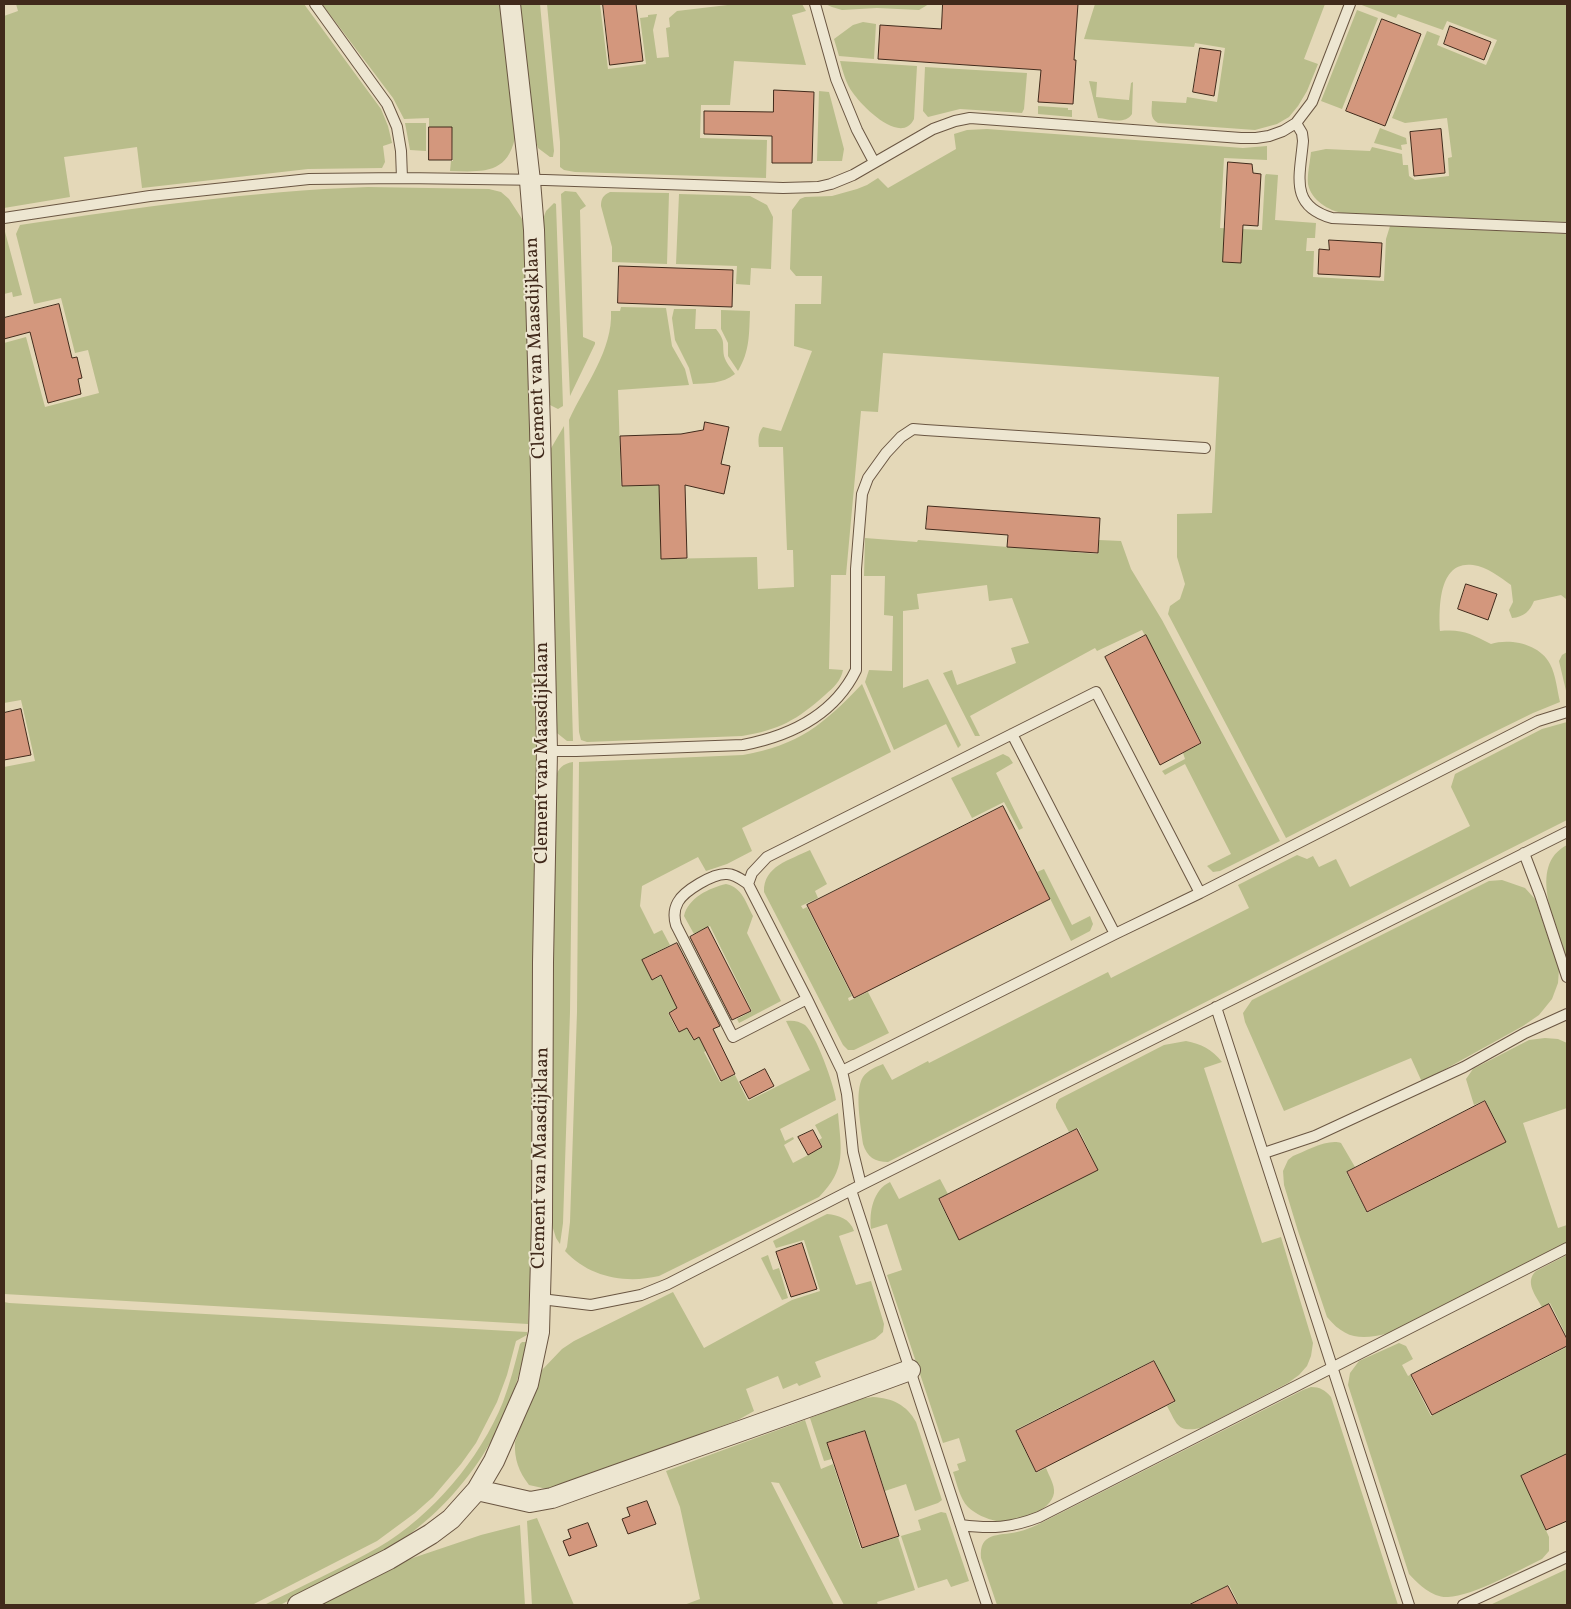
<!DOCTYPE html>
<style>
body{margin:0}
#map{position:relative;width:1571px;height:1609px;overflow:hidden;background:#e4d8b8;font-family:Vollkorn,serif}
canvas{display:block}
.frame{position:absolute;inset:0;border:5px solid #412a1b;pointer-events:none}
</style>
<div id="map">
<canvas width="1571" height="1609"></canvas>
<div class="frame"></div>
</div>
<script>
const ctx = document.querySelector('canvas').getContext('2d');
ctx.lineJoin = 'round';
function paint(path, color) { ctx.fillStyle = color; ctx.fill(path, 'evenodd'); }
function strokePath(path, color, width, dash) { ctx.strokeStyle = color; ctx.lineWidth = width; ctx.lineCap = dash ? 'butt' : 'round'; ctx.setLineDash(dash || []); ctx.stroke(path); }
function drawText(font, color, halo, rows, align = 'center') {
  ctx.font = font + ' Vollkorn,serif'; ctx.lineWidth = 4; ctx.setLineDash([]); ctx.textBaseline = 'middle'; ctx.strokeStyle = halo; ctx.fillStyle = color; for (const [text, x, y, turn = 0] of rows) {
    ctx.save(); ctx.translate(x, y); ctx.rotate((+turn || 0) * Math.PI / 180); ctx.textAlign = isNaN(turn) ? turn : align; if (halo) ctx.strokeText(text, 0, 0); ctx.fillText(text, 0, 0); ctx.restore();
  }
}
const green = new Path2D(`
 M16,4H304L381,109L388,126L392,143L383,146L385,162L382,168L308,169L142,188L137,147L64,157L70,197L4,208V16L18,11Z
 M322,4H500L516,133C509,174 485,172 450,171L451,161H453L452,127H429V118L404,119L393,98Z
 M519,4H540L554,151L553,157H550L538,148L536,141Z
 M547,4H600L608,69L646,64L640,18L648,17V15L657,14L653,30L657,58L669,57L666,28L670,27L669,18L677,11L736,4H802L806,11L792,15L806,65L734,61L730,105H701L700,138L767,140L766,178L575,172L564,170L560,167V142Z
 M825,4H929L919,10L877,8L842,10L832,7Z
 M1095,4H1325L1304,59L1318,64L1307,91L1298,106L1289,117L1277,124L1255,130L1158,123C1149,118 1152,110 1152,101L1186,103L1187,97L1217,102L1225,48L1195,43L1194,47L1084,39Z
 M1359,4H1567V222L1343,213C1329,211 1311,200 1308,184C1307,175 1310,162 1311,152L1326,149L1370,151L1372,147L1402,154L1403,165H1408L1409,176L1415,180L1449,176L1448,158L1452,157L1447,118L1405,123L1392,118L1427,31L1440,36L1437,45L1486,65L1497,40L1447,21L1443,30L1398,14L1396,18Z
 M1357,10L1378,18L1342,109L1321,101Z
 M863,22L876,24L874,59L839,56L834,39L853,25Z
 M840,61L917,66L914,119C901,146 862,106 853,93C846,84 843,72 840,61Z
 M925,67L1027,73L1024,109L1022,113L960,109L928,117L923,111Z
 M1089,81L1097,82L1096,97L1129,100L1131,83L1133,82L1132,114C1125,125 1109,119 1098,118Z
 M819,91L829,92L844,149L842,161H817Z
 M1038,106L1068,108V110H1072V117L1038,114Z
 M405,123H426V151L410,150Z
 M1380,128L1406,138L1407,144L1401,145L1402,150L1374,143Z
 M987,129L1243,148L1267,146V160L1224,158L1220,228L1262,230L1265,176L1266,174L1278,175L1275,220L1316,223L1315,238H1307L1306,251H1314L1313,277L1384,281L1386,239L1390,226L1567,234V603L1566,599L1561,595L1534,601C1530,611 1524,617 1512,618L1509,610L1513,602L1511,585C1500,577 1487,567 1473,565C1438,560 1439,609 1440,631C1463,629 1471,634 1491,644C1510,638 1540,644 1550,664C1556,675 1557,690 1560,702L1533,713L1484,737L1286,838L1168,614L1170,606L1180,599L1185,584L1177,557V514L1212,513L1219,377L883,353L878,412L861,411L846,575H831L829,669L843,670C841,681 833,688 825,695C797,720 779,730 742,736L587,742L581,740L579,732L569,420C585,385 613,350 611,311H620L621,307L666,308L672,346L685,369L689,385L618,390L621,486L659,485L661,559L757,557L758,589L794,587L793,550H787L783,447H759C758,440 758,433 763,427L781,431L812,351L794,346L795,304H821L822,276H796L790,269L792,210L800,199L805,197L832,196L857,189L867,185L878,178L888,188L956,149L954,134L967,130Z
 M368,187L489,189L501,192L509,199L524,222L528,319L536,751L533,1223L528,1324L4,1294V767L35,761L21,700L4,703V343L26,337L45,407L99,393L88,350L75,353L61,298L34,304L16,234L20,225C136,208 251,191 368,187Z
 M565,191L576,192L586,206L580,210L583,337L595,342V344L570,396L561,194Z
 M610,192L669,193L667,264L612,262V247L601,206C601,199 603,195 610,192Z
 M679,194L750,196L767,205L773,217L771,269L751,268L750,285L736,284L737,266L676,264Z
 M554,203L556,204L563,406L558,409L550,405L549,400L543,219L546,211Z
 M4,228L22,295L13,297L12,292L4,294Z
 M674,309H696L695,329H716C726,342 722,342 724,356C726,363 731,368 735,374C722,384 708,383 693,384L689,368L675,340L672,318Z
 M721,310L750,311C749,334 750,351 738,371L728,356V343L721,329Z
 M564,426L573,741H567L557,733L555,727L550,450Z
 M865,538L917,542L918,540L1098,554L1099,540L1121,541L1131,569L1162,620L1280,841L1220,871L1213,872L1207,866L1231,854L1185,764L1165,775L1162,771L1185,759L1183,753L1202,743L1142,630L1097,651L1095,648L970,716L980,736H975L943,673L952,670L957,685L1016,663L1011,648L1029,643L1012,598L989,601L987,585L917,594L919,609L903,611V688L928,679L961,745L958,748L946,724L894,750L865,682L869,670L892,671L893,616L884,615L885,576H864Z
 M1567,652V695L1559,661L1562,655Z
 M862,684L891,752L742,828L752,851L727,864L706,871L698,857L642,886L640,906L654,934L662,930L670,945L642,960L652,980L661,976L667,988L687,978L696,998L668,1013L678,1032L687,1028L693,1040L713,1030L720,1043L704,1052L720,1082L735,1075L748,1101L810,1070L786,1021C793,1020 799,1021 805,1025C816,1034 834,1085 836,1100L780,1129L785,1141L793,1137L794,1139L784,1145L793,1163L823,1147L819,1140L822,1138L815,1125L838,1113C841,1150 847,1169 819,1197L659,1276C625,1284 589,1277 565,1251L567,1247L570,1222L577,1012L579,762L743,755C799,745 823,725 862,684Z
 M1567,722V820L888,1162C875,1162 867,1157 863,1144C861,1127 854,1091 863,1077C868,1070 876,1067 883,1064L892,1080L928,1061L929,1063L1108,972L1111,978L1249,908L1238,885L1297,855L1307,859L1313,856L1319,867L1336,859L1350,887L1470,826L1451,787L1455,774L1542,729Z
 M1003,754L1009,757L1013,763L996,773L1023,828L1019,830L1004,802L972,818L951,778Z
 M573,762L570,1012L563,1223L560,1244L556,1238L551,1222L555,778C559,768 562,764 573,762Z
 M1567,845V959C1557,927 1526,866 1567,845Z
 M810,850L827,884L815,891L818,898L801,906L803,909L807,907L852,996L848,998L849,1001L868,992L889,1033L854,1050H848L843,1045L764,892C763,866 790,860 810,850Z
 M1044,869L1072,925L1090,916L1093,924L1090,931L1071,941L1037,872Z
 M1502,880L1525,888L1535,899L1559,969L1558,983L1552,999L1539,1015L1523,1026L1422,1082L1411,1058L1284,1111L1245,1022L1243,1013L1252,1000L1489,881Z
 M726,884C742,887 746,903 753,916L747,933L781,1001L739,1023L737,1019L752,1011L710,926L694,934L684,916C688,898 709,888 726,884Z
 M1545,1038L1558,1039L1567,1043V1108L1523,1123L1558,1228L1567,1225V1243L1389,1333C1362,1340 1346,1340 1327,1317L1298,1231L1284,1185L1283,1171L1288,1160L1293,1156C1305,1151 1329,1138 1341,1143L1355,1167L1346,1172L1367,1213L1506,1142L1485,1100L1474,1105L1466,1079L1473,1069L1529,1040Z
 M1186,1041C1201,1044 1212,1049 1222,1062L1204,1068L1262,1243L1281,1237L1313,1343L1311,1356L1307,1366L1299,1375L1288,1383L1201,1428C1177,1433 1177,1424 1167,1406L1175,1402L1154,1360L1015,1430L1036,1473L1046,1468C1049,1476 1055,1485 1054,1493C1051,1513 1012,1523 996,1521C987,1519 975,1514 968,1507C960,1499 957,1484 953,1472L959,1470L957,1464L966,1461L959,1438L943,1443L887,1275L902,1270L887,1224L871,1229C869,1212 873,1190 890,1182L899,1199L940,1179L948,1194L938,1199L959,1240L1098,1170L1078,1128L1069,1132L1056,1108V1104L1059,1099L1164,1045Z
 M827,1214C839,1215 850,1219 854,1231L839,1236L856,1285L871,1281L884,1324L883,1332L875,1339L815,1362L821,1377L799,1386L797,1383L783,1389L778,1376L746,1389L754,1411L738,1420L564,1486L547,1489L529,1485C519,1472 514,1459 515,1442L541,1371L562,1349L574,1341L673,1292L704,1348L792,1300L820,1291L804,1240L776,1248L773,1241Z
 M768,1255L773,1270L779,1268L788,1298L782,1300L761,1258Z
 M1567,1255V1337L1550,1303L1542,1307C1536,1296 1524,1282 1536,1271Z
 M4,1302L9,1303L527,1332V1335L516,1341L507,1375L497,1402L476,1443L461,1464L433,1497L415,1513L377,1541L252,1605H4Z
 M522,1342H526C512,1429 460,1505 385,1551C375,1558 363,1563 351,1569C328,1581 304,1593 280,1605H264C302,1586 342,1568 379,1547C432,1516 480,1459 503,1402C510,1383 515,1364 520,1344Z
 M1399,1343L1406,1346L1413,1359L1402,1365L1408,1376L1410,1375L1431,1416L1567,1347V1454L1521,1476L1549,1537V1551L1542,1559C1519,1570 1473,1596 1448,1597C1433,1598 1419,1585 1409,1574L1348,1385L1350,1373L1359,1361Z
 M1311,1387C1320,1387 1325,1390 1331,1397L1398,1605H1239L1229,1585L1187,1605H997L981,1558C979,1532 998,1536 1017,1532C1026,1530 1035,1526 1043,1522L1303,1390Z
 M873,1397C892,1398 907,1405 916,1422L942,1500L938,1503L915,1511L906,1484L885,1491L865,1430L827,1443L832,1459L824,1461L810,1418L860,1399Z
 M805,1420L821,1469L833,1464L861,1549L898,1537L915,1590L877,1602L878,1605H844L779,1483L771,1482L834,1605H684L700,1599L680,1507L666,1471Z
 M941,1512L946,1513L969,1581L951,1587L947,1579L918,1588L901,1536L921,1530L918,1520Z
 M537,1518L574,1605H532L527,1521Z
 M520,1525L525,1605H315L392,1565L481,1535Z
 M1567,1569V1605H1490Z`);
const building = new Path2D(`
 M603,4H636L643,61L610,65Z
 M943,4H1078L1074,60H1076L1073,104L1038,102L1041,70L878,59L880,25L941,29Z
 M1382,19L1421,34L1385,126L1346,111Z
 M1450,26L1491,42L1484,60L1444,44Z
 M1200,48L1221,51L1214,96L1193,92Z
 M774,90L814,92L812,163H772V136L704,134V111L773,112Z
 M429,127H452V160H429Z
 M1441,129L1445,173L1414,176L1410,132Z
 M1228,162L1252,164L1253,173L1261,174L1258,226L1243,225L1241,263L1223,262Z
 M1329,240L1382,243L1380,277L1318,274L1319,249L1329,250Z
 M619,266L733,270L732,307L618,303Z
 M59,304L72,358L77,357L82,378L78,379L81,394L48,403L30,332L4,339V318Z
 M705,422L729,427L721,464L730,466L724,494L685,485L687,558L661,559L659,485L622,486L620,436L681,434L703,430Z
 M928,506L1100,518L1098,553L1007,547L1008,535L926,529Z
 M1466,584L1497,594L1488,620L1458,609Z
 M1146,635L1201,743L1160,765L1105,657Z
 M21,709L31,755L4,760V713Z
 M1003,806L1050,899L854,998L807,905Z
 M708,927L751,1011L732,1020L690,937Z
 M677,943L720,1026L713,1029L735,1074L721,1081L699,1037L694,1040L687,1028L679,1032L669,1013L677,1008L661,975L652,980L642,960Z
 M765,1069L774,1086L749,1099L740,1082Z
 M1485,1101L1506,1142L1367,1212L1347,1172Z
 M1077,1129L1098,1170L959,1240L939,1199Z
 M813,1130L822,1147L808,1155L798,1137Z
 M802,1243L817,1289L791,1297L776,1252Z
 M1549,1304L1567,1339V1346L1432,1415L1411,1375Z
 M1154,1361L1175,1401L1036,1472L1016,1431Z
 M865,1431L899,1536L862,1548L827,1443Z
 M1567,1454V1521L1546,1530L1521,1476Z
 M647,1501L656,1524L628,1534L622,1519L630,1516L627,1508Z
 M588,1523L597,1546L569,1556L563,1541L571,1538L568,1530Z
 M1228,1586L1238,1605H1189Z`);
const service = new Path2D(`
 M315,4L387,104L397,127L401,151L402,178
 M815,4L836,79L857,130L874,162
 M1296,123L1302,133L1303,141C1300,176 1289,206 1332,218L1567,228
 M4,218L150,196L309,179L402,178L545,180L783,188L818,187L831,184L853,175L933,129L955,121L970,118L1241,138H1256L1269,136L1283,131L1296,123L1312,102L1350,4
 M1012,734L1115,934
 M547,751H576L743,745C790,736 834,715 856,670V569L862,494L868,478L886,453L901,437L913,429L925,430L1205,448
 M1524,853L1540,895L1567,977
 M748,884C742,880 735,874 727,874C713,873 684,891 678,902C674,909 674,918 676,925L733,1037L807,999
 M1200,893L1538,721L1567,712
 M1216,1007L1409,1605
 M842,1071L1115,934L1200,893L1096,692L767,857L752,873L748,884L807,999L842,1071L847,1094L853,1152L861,1185
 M1264,1153L1315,1136L1464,1067L1525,1033L1567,1014
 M851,1190L987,1605
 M541,1299L591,1305L641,1295L668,1284L861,1185L1567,832
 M961,1525C991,1529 1011,1528 1039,1517L1567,1248
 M1463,1605L1567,1557`);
const minor = new Path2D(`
 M477,1490L530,1502L552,1498C671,1455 791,1414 910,1370
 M298,1605L389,1559L431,1534L451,1519L477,1490L494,1461L528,1384L539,1332L542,1222L543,962L547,751L540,428L534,230L530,181L510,4`);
const streetNames = [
 ["Clement van Maasdijklaan",537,348,-92],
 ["Clement van Maasdijklaan",544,753,-90],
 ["Clement van Maasdijklaan",542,1158,-89]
];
paint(green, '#b9bd8b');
paint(building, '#d3977d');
strokePath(building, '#412a1b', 1);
strokePath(service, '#6a5642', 12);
strokePath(minor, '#6a5642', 22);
strokePath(service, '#ede6d1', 10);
strokePath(minor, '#ede6d1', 20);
drawText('19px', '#412a1b', '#ede6d1', streetNames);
</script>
